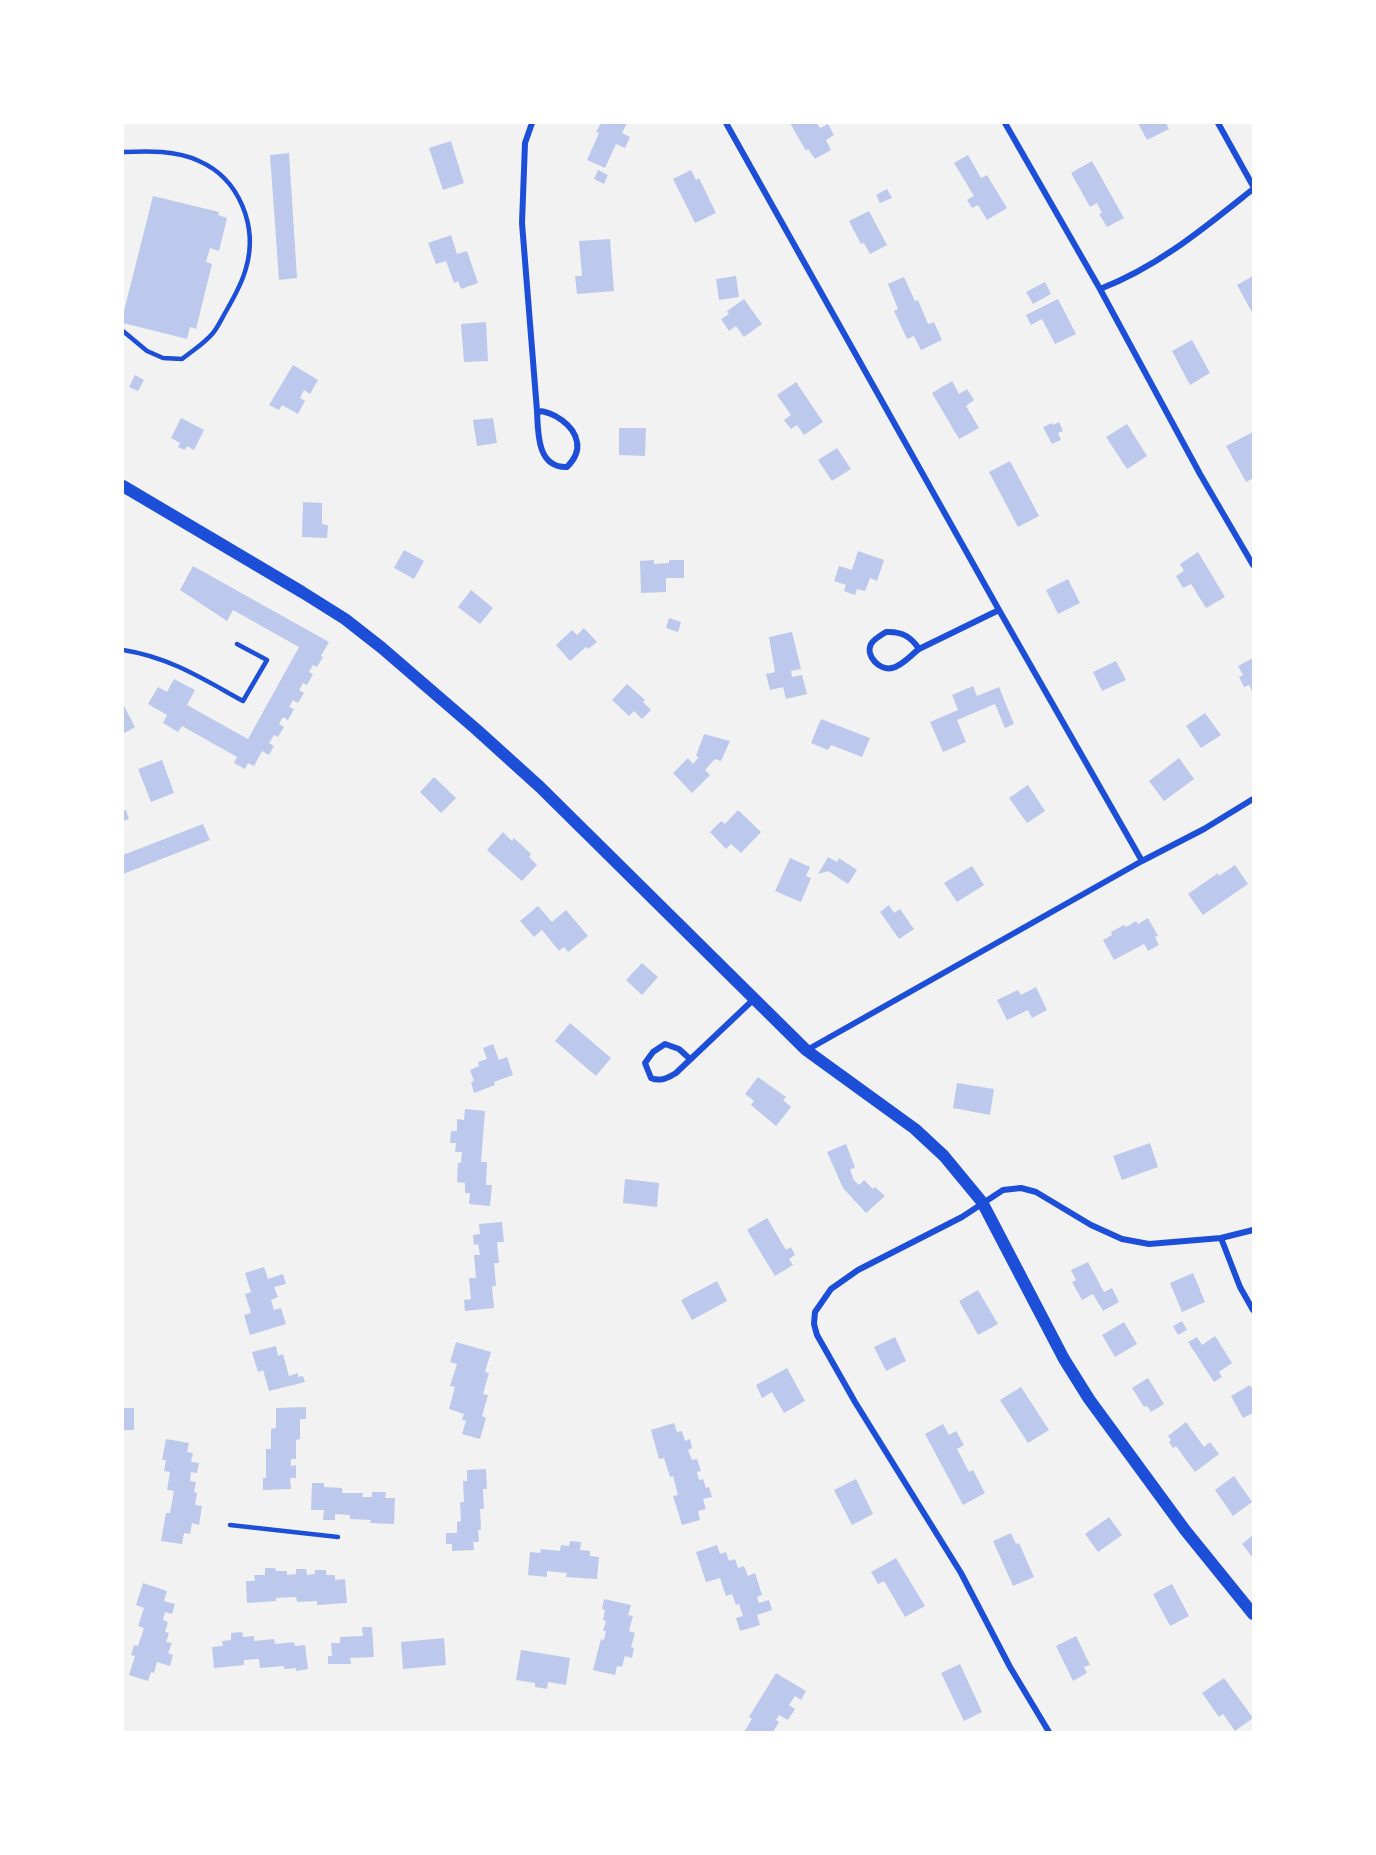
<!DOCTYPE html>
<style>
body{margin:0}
#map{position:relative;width:1376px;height:1855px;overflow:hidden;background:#f2f2f2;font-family:Inter,sans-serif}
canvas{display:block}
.frame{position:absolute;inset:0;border:124px solid #fff;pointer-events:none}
</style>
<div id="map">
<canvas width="1376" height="1855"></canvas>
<div class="frame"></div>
</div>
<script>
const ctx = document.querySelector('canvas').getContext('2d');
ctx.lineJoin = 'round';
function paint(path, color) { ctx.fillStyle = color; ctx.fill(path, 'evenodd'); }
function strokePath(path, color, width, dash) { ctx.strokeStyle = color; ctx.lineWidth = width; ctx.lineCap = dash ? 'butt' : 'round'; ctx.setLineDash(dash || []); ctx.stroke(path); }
const building = new Path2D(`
 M601,123H627L622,133L630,137L625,148L616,144L605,168L587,160L599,133L596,132Z
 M790,123H817L820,128L828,124L834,135L826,140L831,150L815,159L808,149L806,151Z
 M1138,123H1166L1169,129L1147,140Z
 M451,141L464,183L443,190L429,148Z
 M289,153L297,278L279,280L270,155Z
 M968,155L981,178L987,175L1007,208L987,220L978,205L972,208L967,200L974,196L954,163Z
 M1092,161L1124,218L1107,227L1099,214L1102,213L1097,203L1090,207L1071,173Z
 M598,170L608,175L604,184L594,179Z
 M691,170L696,180L699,178L716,213L695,223L673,179Z
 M887,189L892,198L880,203L876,195Z
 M153,196L219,212L218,215L227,218L219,251L210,248L206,262L212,264L196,329L190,327L187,339L123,323V315Z
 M869,211L887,245L870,254L864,243L861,244L849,221Z
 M451,235L457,254L467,251L478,283L461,289L458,281L454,283L446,261L436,264L428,243Z
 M610,239L614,291L577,294L575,276H582L579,241Z
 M736,276L739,297L719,300L716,279Z
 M1253,276V314L1237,285Z
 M904,277L915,301L918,300L928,324L934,322L942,340L921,350L914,336L907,339L894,311L898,309L888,284Z
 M1045,282L1051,294L1033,304L1026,292Z
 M744,299L762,324L744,337L736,326L729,331L721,319L729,314L727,311Z
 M1058,299L1076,334L1055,344L1042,319L1031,325L1026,315Z
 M486,322L488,361L464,362L461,324Z
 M1192,340L1210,373L1190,385L1172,351Z
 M293,365L318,380L310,394L304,390L300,398L305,401L298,414L282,405L279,410L269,405Z
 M135,375L144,380L138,391L129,387Z
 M952,381L959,394L967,389L974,400L966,406L979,428L959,439L932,393Z
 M796,382L823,422L804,435L797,425L791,429L784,420L791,415L777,395Z
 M181,418L204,430L194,450L187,446L185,450L178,447L180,443L171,438Z
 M493,418L497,443L477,446L473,420Z
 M1059,422L1063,431L1058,433L1061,440L1052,444L1043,427L1052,423L1053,425Z
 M1127,424L1147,456L1127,469L1106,437Z
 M619,428H646L645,456L619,455Z
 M1253,432V478L1246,482L1226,446Z
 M837,448L851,469L832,481L818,460Z
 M1010,461L1039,516L1018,527L989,472Z
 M303,502L322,503V524L328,525L327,538L302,537Z
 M404,550L424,561L414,579L394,568Z
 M858,551L884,560L877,581L870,578L865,591L857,589L855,595L844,591L846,585L834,581L839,566L852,570Z
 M1198,552L1225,597L1206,608L1191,584L1183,588L1176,576L1184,571L1180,564Z
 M654,560V564L669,563V560H684V578H666V592L641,593L640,561Z
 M193,566L329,642L321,656L323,657L317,667L313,665L309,672L313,674L307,685L303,683L299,690L304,693L298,703L293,700L289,707L294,709L288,720L283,717L279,724L284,727L278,737L274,735L269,743L274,746L269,755L262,751L254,766L248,763L245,769L234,763L237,757L182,726L178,732L163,723L167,715L148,704L158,687L167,692L174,679L195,690L187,705L248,739L299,647L233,610L227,621L180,590Z
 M1068,579L1080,603L1058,614L1046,590Z
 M471,590L493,608L480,624L458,607Z
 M669,618L681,622L678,632L666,628Z
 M584,628L597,642L588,649L586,647L570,661L556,645L572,630L577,635Z
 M792,632L801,669L791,671L792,677L802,675L807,694L786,699L783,687L770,690L766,674L775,672L769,637Z
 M1253,658V693L1249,685L1244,687L1239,677L1243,675L1238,666Z
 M1116,661L1126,680L1102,691L1093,672Z
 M627,684L645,700L643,702L651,710L642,719L634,711L629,716L612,700Z
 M973,686L977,696L999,687L1014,724L1005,728L995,704L957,720L966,742L943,752L930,722L958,710L952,695Z
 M123,704L135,727L125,733L123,730Z
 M1205,713L1221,735L1201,748L1186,726Z
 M821,719L870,738L862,757L831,745L828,750L811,743Z
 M704,734L730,741L721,761L715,759L705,770L710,775L692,793L673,773L688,758L693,764L699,757L696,756Z
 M1179,758L1194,779L1164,801L1149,781Z
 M162,760L174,793L151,802L138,769Z
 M434,777L456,798L441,813L420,792Z
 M1028,785L1045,811L1027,823L1009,798Z
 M126,810L129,819L123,821V811Z
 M738,810L761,832L741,853L731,844L726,849L710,832L721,821L725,824Z
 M203,824L210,840L123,874V855Z
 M503,832L512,841L514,838L531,854L529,857L537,865L522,881L487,850Z
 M828,857L837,862L839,858L857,870L848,884L828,871L818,874Z
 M790,858L810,867L806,876L811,878L801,902L775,891Z
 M1235,865L1248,884L1203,915L1188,894L1218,873L1219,876Z
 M972,866L984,885L957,902L944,883Z
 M889,905L894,913L900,909L914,929L899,939L880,912Z
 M538,906L552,922L566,910L588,936L568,952L564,947L559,951L542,930L534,937L520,921Z
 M1148,918L1158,936L1155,937L1159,945L1148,951L1144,944L1114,960L1103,940L1112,935L1111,932L1124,925L1126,927L1136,921L1138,924Z
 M642,963L658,977L642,995L626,980Z
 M1036,987L1047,1010L1032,1018L1028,1010L1007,1020L997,1000L1018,990L1021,995Z
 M570,1023L611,1058L596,1076L555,1041Z
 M493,1044L499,1060L507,1057L513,1075L494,1082L495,1085L474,1093L471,1082L474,1081L470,1070L479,1066L478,1062L487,1059L483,1048Z
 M758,1077L786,1097L783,1100L791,1107L776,1126L751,1105L754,1101L745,1094Z
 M957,1083L994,1089L990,1115L953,1108Z
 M465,1109L485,1111L481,1162H487L486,1185H492L490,1206L469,1204L470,1193H465V1183L457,1182L458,1163H461L462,1152H455L456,1143H450L451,1131H457V1119L464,1120Z
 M1150,1143L1158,1167L1122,1180L1113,1156Z
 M846,1144L855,1167L850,1170L854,1180L859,1185L864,1180L873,1189L875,1187L885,1196L866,1213L843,1188L827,1152Z
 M625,1179L659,1183L657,1207L623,1203Z
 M767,1218L786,1250L791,1247L795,1255L789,1259L793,1265L775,1276L747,1230Z
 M502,1222L504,1242H497L499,1263H494L496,1286H492L494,1308L465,1311L464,1300L471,1299L469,1278H476L474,1255H480L478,1244L474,1245L473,1235L480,1234L479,1224Z
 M1088,1262L1104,1292L1112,1288L1119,1302L1103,1311L1093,1294L1082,1300L1072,1282L1076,1280L1071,1270Z
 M264,1267L268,1279L283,1274L286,1284L274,1287L278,1297L271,1300L274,1310L281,1308L286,1324L250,1335L244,1315L251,1313L245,1294L251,1292L245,1273Z
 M1193,1273L1205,1302L1182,1312L1170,1283Z
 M717,1281L727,1301L692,1320L681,1300Z
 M978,1290L998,1324L978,1335L959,1301Z
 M1182,1321L1187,1330L1178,1335L1173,1326Z
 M1124,1322L1137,1344L1115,1357L1102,1335Z
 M1215,1336L1232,1363L1219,1372L1222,1377L1214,1382L1188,1342L1197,1337L1202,1345Z
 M895,1337L906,1361L886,1371L874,1347Z
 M456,1342L491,1352L485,1372L489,1373L483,1394L488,1395L482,1416L486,1418L480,1439L462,1434L466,1421L462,1420L464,1414L449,1409L455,1387L450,1386L457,1364L450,1362Z
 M276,1346L278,1356L283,1354L289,1376L298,1373V1377L303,1376L305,1382L269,1391L263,1370L258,1372L252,1352Z
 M787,1368L805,1401L784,1413L772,1392L762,1398L756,1385Z
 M1148,1378L1164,1404L1151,1412L1147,1406L1144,1407L1132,1388Z
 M1250,1385L1253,1390V1413L1243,1418L1231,1396Z
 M1021,1387L1049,1430L1028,1443L1000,1400Z
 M306,1407V1419H300V1439L296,1440V1459H291V1466L296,1465V1478H290L291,1489L263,1490V1478H266V1449H271V1429L276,1428V1408Z
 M123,1408H134V1430H123Z
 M1186,1422L1204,1447L1210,1442L1219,1454L1195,1472L1176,1446L1173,1448L1169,1442L1171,1440L1168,1436Z
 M674,1423L677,1432L682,1431L685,1441L690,1439L692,1448L688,1450L692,1460L697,1459L701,1471L697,1472L699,1480L703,1479L706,1488L709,1487L712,1497L703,1499L706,1509L698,1511L700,1520L682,1525L673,1496L678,1495L673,1476L670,1477L664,1458L659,1459L651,1430Z
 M943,1424L949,1435L956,1431L964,1445L957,1449L969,1472L973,1470L985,1493L963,1505L925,1434Z
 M166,1439L189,1443L187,1452L193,1453L191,1462L199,1463L197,1473L191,1472L190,1481L196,1482L194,1492L197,1493L195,1505L202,1506L199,1525L192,1523L190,1534L184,1533L182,1544L161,1541L166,1513H170L174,1491L167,1490L170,1472L164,1471L166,1460H162Z
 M486,1469L487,1489H483L484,1509H480L481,1530H478L479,1542H473L474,1550L452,1551V1544H446V1533H457V1522L461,1521L460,1502H464L463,1481H467V1470Z
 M1234,1476L1252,1502L1233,1516L1215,1490Z
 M856,1479L873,1514L852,1525L834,1490Z
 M312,1483H324V1487L342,1488V1493H363L362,1497H372V1492H386L385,1498H395L394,1524L370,1523L371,1520L350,1519V1515L335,1514V1520H323L324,1510H311Z
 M1109,1517L1122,1535L1098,1552L1085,1534Z
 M1011,1533L1016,1544L1019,1543L1034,1577L1013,1586L993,1541Z
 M1253,1535V1558L1242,1544Z
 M570,1541L581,1542L580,1550L590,1551V1556L599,1557L597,1579L566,1577L567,1573L547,1571V1577L528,1575L530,1552L540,1553L541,1549L560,1551L561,1545L569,1546Z
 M717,1545L720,1554L726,1552L729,1561L735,1559L738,1568L744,1566L748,1576L755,1573L762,1595L757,1597L759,1603L769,1600L772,1610L757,1615L760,1625L740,1631L736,1618L743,1616L739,1604L736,1605L732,1594L726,1596L720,1578L706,1582L696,1552Z
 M896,1558L925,1606L905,1617L884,1581L878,1584L871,1572Z
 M265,1568H275L276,1571H287V1575L296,1574V1569H306L307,1575L315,1574V1570H326V1575H335V1580L345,1579L347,1603L317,1605V1601L297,1602L296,1597L276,1598V1601L247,1603L246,1581H255L254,1575H265Z
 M143,1583L167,1591L164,1601L175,1604L172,1614L165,1612L163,1620L168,1622L165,1632L169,1633L166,1642L172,1643L168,1653L173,1655L170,1666L157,1662L154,1673L151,1672L148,1681L129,1675L135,1656L131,1655L134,1645L138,1646L144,1628L138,1626L144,1608L136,1605Z
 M1172,1584L1189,1616L1170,1626L1153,1594Z
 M604,1599L631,1605L628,1615L633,1616L629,1631L635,1633L631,1647L634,1648L632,1658L625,1656L622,1667L617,1666L615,1675L593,1670L601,1639L604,1640L606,1631H603L606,1621L603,1620L605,1610L602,1609Z
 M362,1627H372L374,1657L350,1658L351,1664H328V1656H332L331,1643H340V1637L363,1636Z
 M242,1632L243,1637L254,1636V1641L274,1639L275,1644L294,1642L295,1646L305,1645L308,1669L296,1671V1668L284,1669V1666L260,1668L259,1659L244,1660V1665L214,1668L212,1647L223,1646L222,1641L231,1640V1633Z
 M1076,1636L1090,1665L1084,1667L1087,1673L1073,1681L1056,1646Z
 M444,1638L446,1665L403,1669L401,1642Z
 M521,1650L570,1658L566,1685L548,1682L547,1689L535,1687V1683L516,1680Z
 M960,1664L982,1712L964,1721L941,1673Z
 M776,1673L806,1691L801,1700L795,1696L789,1705L795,1709L788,1720L779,1715L776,1720L779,1722L773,1732H744L752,1719L749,1717Z
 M1224,1678L1253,1718L1235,1731L1223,1714L1219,1717L1202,1693Z`);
const service = new Path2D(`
 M123,152C148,151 176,150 199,161C240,179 258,227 246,268C242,284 233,299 225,313C221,320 218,327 213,333C205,343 192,351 182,359L163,358L147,351L123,331
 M123,650C169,657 203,679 243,701L267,660L237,644
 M230,1525L338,1537`);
const minor = new Path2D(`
 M532,123L525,143L522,223L537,411
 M726,123L999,610L1142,861
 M1005,123L1100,289L1200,474L1253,565
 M1218,123L1253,186
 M1100,289C1159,266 1204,228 1253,189
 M537,411C553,411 574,425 577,442C579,452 573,461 567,467C537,468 538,433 537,411Z
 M886,632C901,631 911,636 919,649C911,655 902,666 892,668C880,671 865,656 871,644C874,639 881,635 886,632Z
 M919,649L999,610
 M807,1050L1142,861L1204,829L1253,799
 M690,1059L679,1049L665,1044L653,1052L645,1063L651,1078C660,1082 668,1078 676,1073L754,999
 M1221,1238L1240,1287L1253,1310
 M1049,1732L1010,1667L961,1573L855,1402L817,1335L814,1324L815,1312L831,1289L858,1270L962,1217L1003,1190L1021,1188L1036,1192L1091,1225L1122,1239L1149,1244L1221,1238L1253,1230`);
const secondary = new Path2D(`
 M123,486L302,592L345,619L382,648L477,730L540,787L806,1050L915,1129L944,1156L982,1202L1064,1359L1089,1399L1185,1530L1253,1614`);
paint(building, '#bdc9ec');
strokePath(service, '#1d4ed8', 4.5);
strokePath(minor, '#1d4ed8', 6);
strokePath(secondary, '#1d4ed8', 12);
</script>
